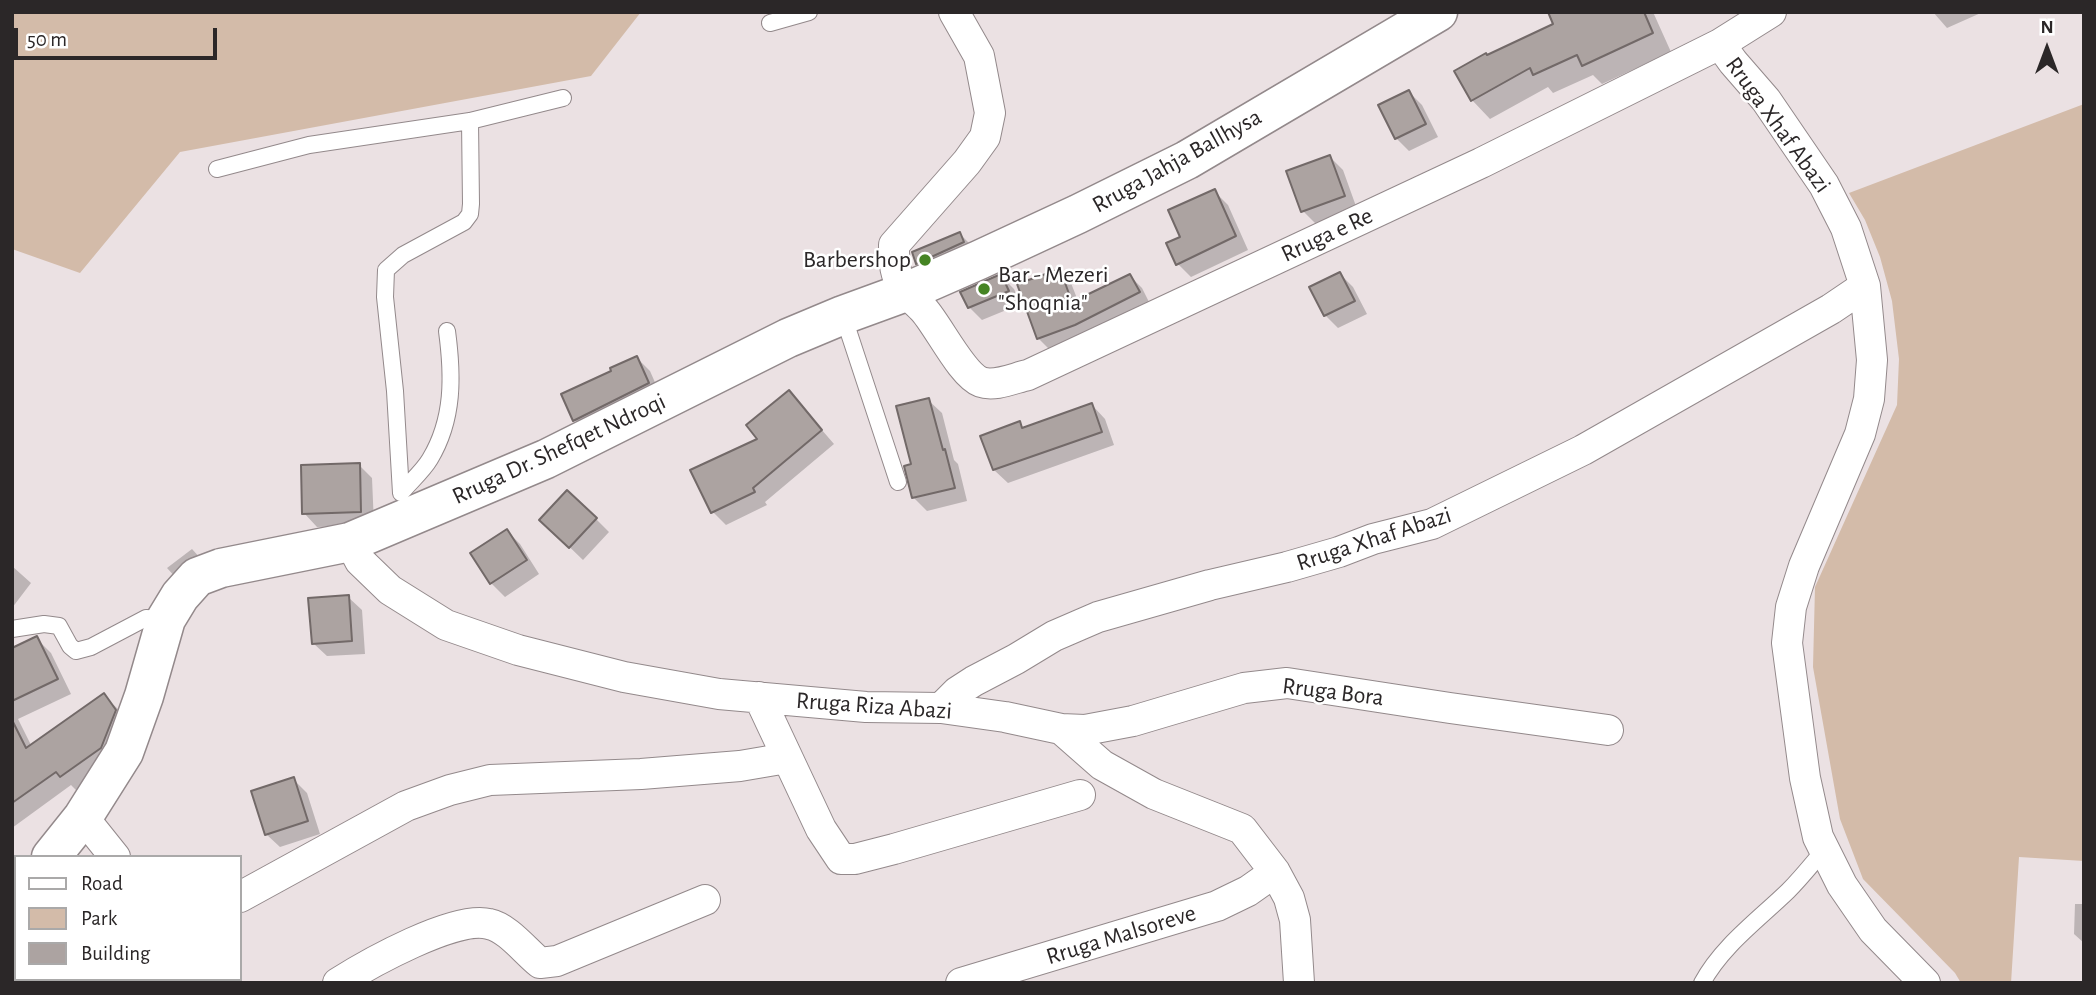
<!DOCTYPE html>
<style>
body{margin:0}
#map{position:relative;width:2096px;height:995px;overflow:hidden;background:#ebe1e3;font-family:"Alegreya Sans",sans-serif}
canvas{display:block}
.frame{position:absolute;inset:0;border:14px solid #2b2728;pointer-events:none}
.legend{position:absolute;left:14px;top:855px;width:228px;height:126px;box-sizing:border-box;background:#fff;border:2px solid #aaa9a9;margin:0;padding:9px 12px;list-style:none;font-size:21px;color:#2b2728}
.legend li{display:flex;align-items:center;gap:14px;height:35px}
.legend b{width:35px;border:2px solid #aaa9a9}
.north{position:absolute;left:2012px;top:14px;width:70px;height:70px;-webkit-text-stroke:5px #fff;paint-order:stroke;rotate:0deg;font-size:19px;font-weight:700;line-height:28px;text-align:center;color:#2b2728}
.north::after{content:'';display:block;margin:auto;width:24px;height:32px;background:#2b2728;clip-path:polygon(50% 0,100% 100%,50% 72%,0 100%)}
.scale{position:absolute;left:14px;top:28px;width:203px;height:32px;box-sizing:border-box;border:4px solid #2b2728;border-top:0;padding-left:9px;font-size:21px;line-height:24px;white-space:nowrap;color:#2b2728;-webkit-text-stroke:5px #fff;paint-order:stroke}
</style>
<div id="map">
<canvas width="2096" height="995"></canvas>
<div class="frame"></div>
<ul class="legend">
<li><b style="height:9px;background:#fff"></b>Road</li>
<li><b style="height:19px;background:#d3bba9"></b>Park</li>
<li><b style="height:19px;background:#aca3a1"></b>Building</li>
</ul>
<div class="north">N</div>
<div class="scale">50 m</div>
</div>
<script>
const ctx = document.querySelector('canvas').getContext('2d');
ctx.lineJoin = 'round';
function paint(path, color) { ctx.fillStyle = color; ctx.fill(path, 'evenodd'); }
function strokePath(path, color, width, dash) { ctx.strokeStyle = color; ctx.lineWidth = width; ctx.lineCap = dash ? 'butt' : 'round'; ctx.setLineDash(dash || []); ctx.stroke(path); }
function drawText(font, color, halo, rows, align = 'center') {
  ctx.font = font + ' "Alegreya Sans",sans-serif'; ctx.lineWidth = 5; ctx.setLineDash([]); ctx.textBaseline = 'middle'; ctx.strokeStyle = halo; ctx.fillStyle = color; for (const [text, x, y, turn = 0] of rows) {
    ctx.save(); ctx.translate(x, y); ctx.rotate((+turn || 0) * Math.PI / 180); ctx.textAlign = isNaN(turn) ? turn : align; if (halo) ctx.strokeText(text, 0, 0); ctx.fillText(text, 0, 0); ctx.restore();
  }
}
const green = new Path2D(`
 M12,12H641L591,76L180,152L80,273L12,249Z
 M2084,104V861L2019,857L2011,983H1961L1955,973L1863,879L1840,819L1813,667L1815,587L1897,405L1899,359L1892,301L1880,257L1865,220L1849,193Z`);
const shadow = new Path2D(`
 M1550,12H1653L1671,52L1602,84L1593,75L1553,93L1548,87L1490,119L1472,100L1487,57L1556,25Z
 M1933,12H1983L1947,28Z
 M1409,92L1422,105L1438,137L1409,151L1396,138Z
 M1330,157L1343,170L1357,209L1316,224L1303,211Z
 M1214,191L1228,205L1248,250L1191,277L1177,263L1182,238Z
 M960,234L973,247L930,276L917,263Z
 M1059,271L1071,283L1078,301L1130,276L1142,288L1150,304L1050,350L1038,338Z
 M1340,274L1353,287L1367,314L1338,328L1325,315Z
 M1001,276L1014,289L1021,304L982,320L969,307Z
 M637,358L650,371L661,396L588,433L575,420Z
 M789,392L834,444L765,502L767,505L726,525L713,512Z
 M928,400L942,413L954,460L958,464L967,501L927,511L914,498L913,465Z
 M1092,405L1105,419L1114,445L1008,483L994,470L1019,423L1025,429Z
 M359,465L372,478L374,525L317,527L304,513Z
 M596,519L609,532L583,560L555,533Z
 M507,531L520,544L539,574L505,597L491,583L472,554Z
 M192,549L202,560L177,579L167,568Z
 M12,566L31,583L12,608Z
 M348,597L362,610L365,654L327,656L313,643Z
 M36,638L51,653L71,694L18,719L32,747L103,695L118,709L130,726L115,763L76,790L71,785L12,828V650Z
 M293,779L307,793L320,834L280,847L266,834Z
 M2075,904H2084V943L2074,934Z
 M16,939V979H77L72,983H12V941Z
 M110,979H200L202,983H112Z`);
const building = new Path2D(`
 M1548,12H1644L1653,33L1582,66L1577,55L1533,75L1530,68L1471,101L1454,71L1486,53L1487,55L1553,24Z
 M1409,90L1426,124L1395,139L1378,105Z
 M1330,155L1345,196L1301,212L1286,171Z
 M1215,189L1236,236L1176,265L1166,243L1180,237L1168,210Z
 M960,232L964,242L916,264L912,252Z
 M1060,269L1072,302L1130,274L1140,292L1075,325L1037,339L1017,284Z
 M1340,272L1355,301L1324,316L1309,287Z
 M1001,274L1009,291L968,308L960,292Z
 M637,356L649,383L573,421L561,394L611,371L610,368Z
 M789,390L822,430L753,488L755,492L711,513L690,470L757,439L746,425Z
 M929,398L943,450L945,449L955,488L912,498L904,466L911,464L896,406Z
 M1092,403L1102,432L993,470L980,436L1020,421L1022,428Z
 M360,463L361,512L302,514L301,465Z
 M567,490L597,518L569,548L539,520Z
 M507,529L527,560L490,584L470,553Z
 M349,595L352,641L312,644L308,598Z
 M37,636L58,679L12,701V648Z
 M104,693L116,710L101,748L60,777L56,772L12,803V720L26,748Z
 M294,777L308,821L265,835L251,791Z`);
const service = new Path2D(`
 M770,23L809,12
 M217,169L309,145L470,121L563,98
 M843,315L898,482
 M401,493L395,391L385,297L386,270L403,255L464,222L470,214L471,204L470,121
 M401,493C410,482 423,471 430,459C454,419 453,376 447,331
 M12,629L44,624L59,626L70,646L76,651L91,647L146,618L166,619
 M1702,983C1722,946 1758,920 1788,891C1801,878 1812,864 1824,850`);
const minor = new Path2D(`
 M954,12L979,56L990,113L985,137L967,162L894,245C894,258 894,270 900,282C905,294 916,301 924,310C939,327 962,375 981,382C995,387 1014,378 1028,375L1481,163L1720,44L1771,12
 M1720,44L1733,62L1766,100L1824,185L1846,228L1865,286L1872,360L1869,399L1860,434L1804,566L1791,607L1787,643L1805,778L1818,837L1842,885L1873,930L1925,983
 M350,542L360,561L390,590L446,625L518,650L624,677L719,694L866,707L941,708L1005,717L1061,729L1102,765L1154,794L1242,829L1275,872L1289,898L1295,920L1299,983
 M759,697L821,829L841,859H855L894,849L1080,795
 M941,708L957,692L974,681L1016,659L1054,636L1098,617L1210,585L1287,567L1339,552L1373,539L1432,524L1583,450L1831,309L1865,286
 M1061,729L1085,730L1133,721L1244,688L1287,683L1450,708L1608,730
 M83,817L115,857
 M240,897L406,806L450,790L490,780L641,774L740,766L787,758
 M202,983L207,979
 M338,983C368,964 455,915 489,924C508,928 525,951 540,963L557,961L705,900
 M961,983L1217,906L1248,891L1275,872`);
const secondary = new Path2D(`
 M51,857L83,817L124,752L144,696L166,619L180,596L197,577L221,568L350,542L546,459L788,338L843,315L906,292L979,260L1078,214L1187,160L1438,12
 M12,885L16,883`);
const markers = [
 [925,260,7,"#458423"],
 [984,289,7,"#458423"]
];
const streetNames = [
 ["Rruga Xhaf Abazi",1778,125,54],
 ["Rruga Jahja Ballhysa",1177,161,-29],
 ["Rruga e Re",1327,235,-25],
 ["Rruga Dr. Shefqet Ndroqi",559,449,-25],
 ["Rruga Xhaf Abazi",1374,539,-18],
 ["Rruga Bora",1333,692,7],
 ["Rruga Riza Abazi",874,706,4],
 ["Rruga Malsoreve",1121,935,-17]
];
const poiNames = [
 ["Barbershop",911,260],
 ["Bar - Mezeri",998,275,"left"],
 ["\"Shoqnia\"",998,303,"left"]
];
paint(green, '#d3bba9');
paint(shadow, '#0003');
paint(building, '#aca3a1');
strokePath(building, '#726968', 2);
strokePath(service, '#93898b', 18);
strokePath(minor, '#93898b', 32);
strokePath(secondary, '#93898b', 41);
strokePath(service, '#fff', 16);
strokePath(minor, '#fff', 30);
strokePath(secondary, '#fff', 38);
for (const [x, y, r, color] of markers) { const dot = new Path2D(); dot.arc(x, y, r, 0, 2 * Math.PI); ctx.fillStyle = color; ctx.fill(dot); strokePath(dot, '#fff', 2.5); }
drawText('24px', '#2b2728', '#fff', streetNames);
drawText('24px', '#2b2728', '#fff', poiNames, 'right');
</script>
